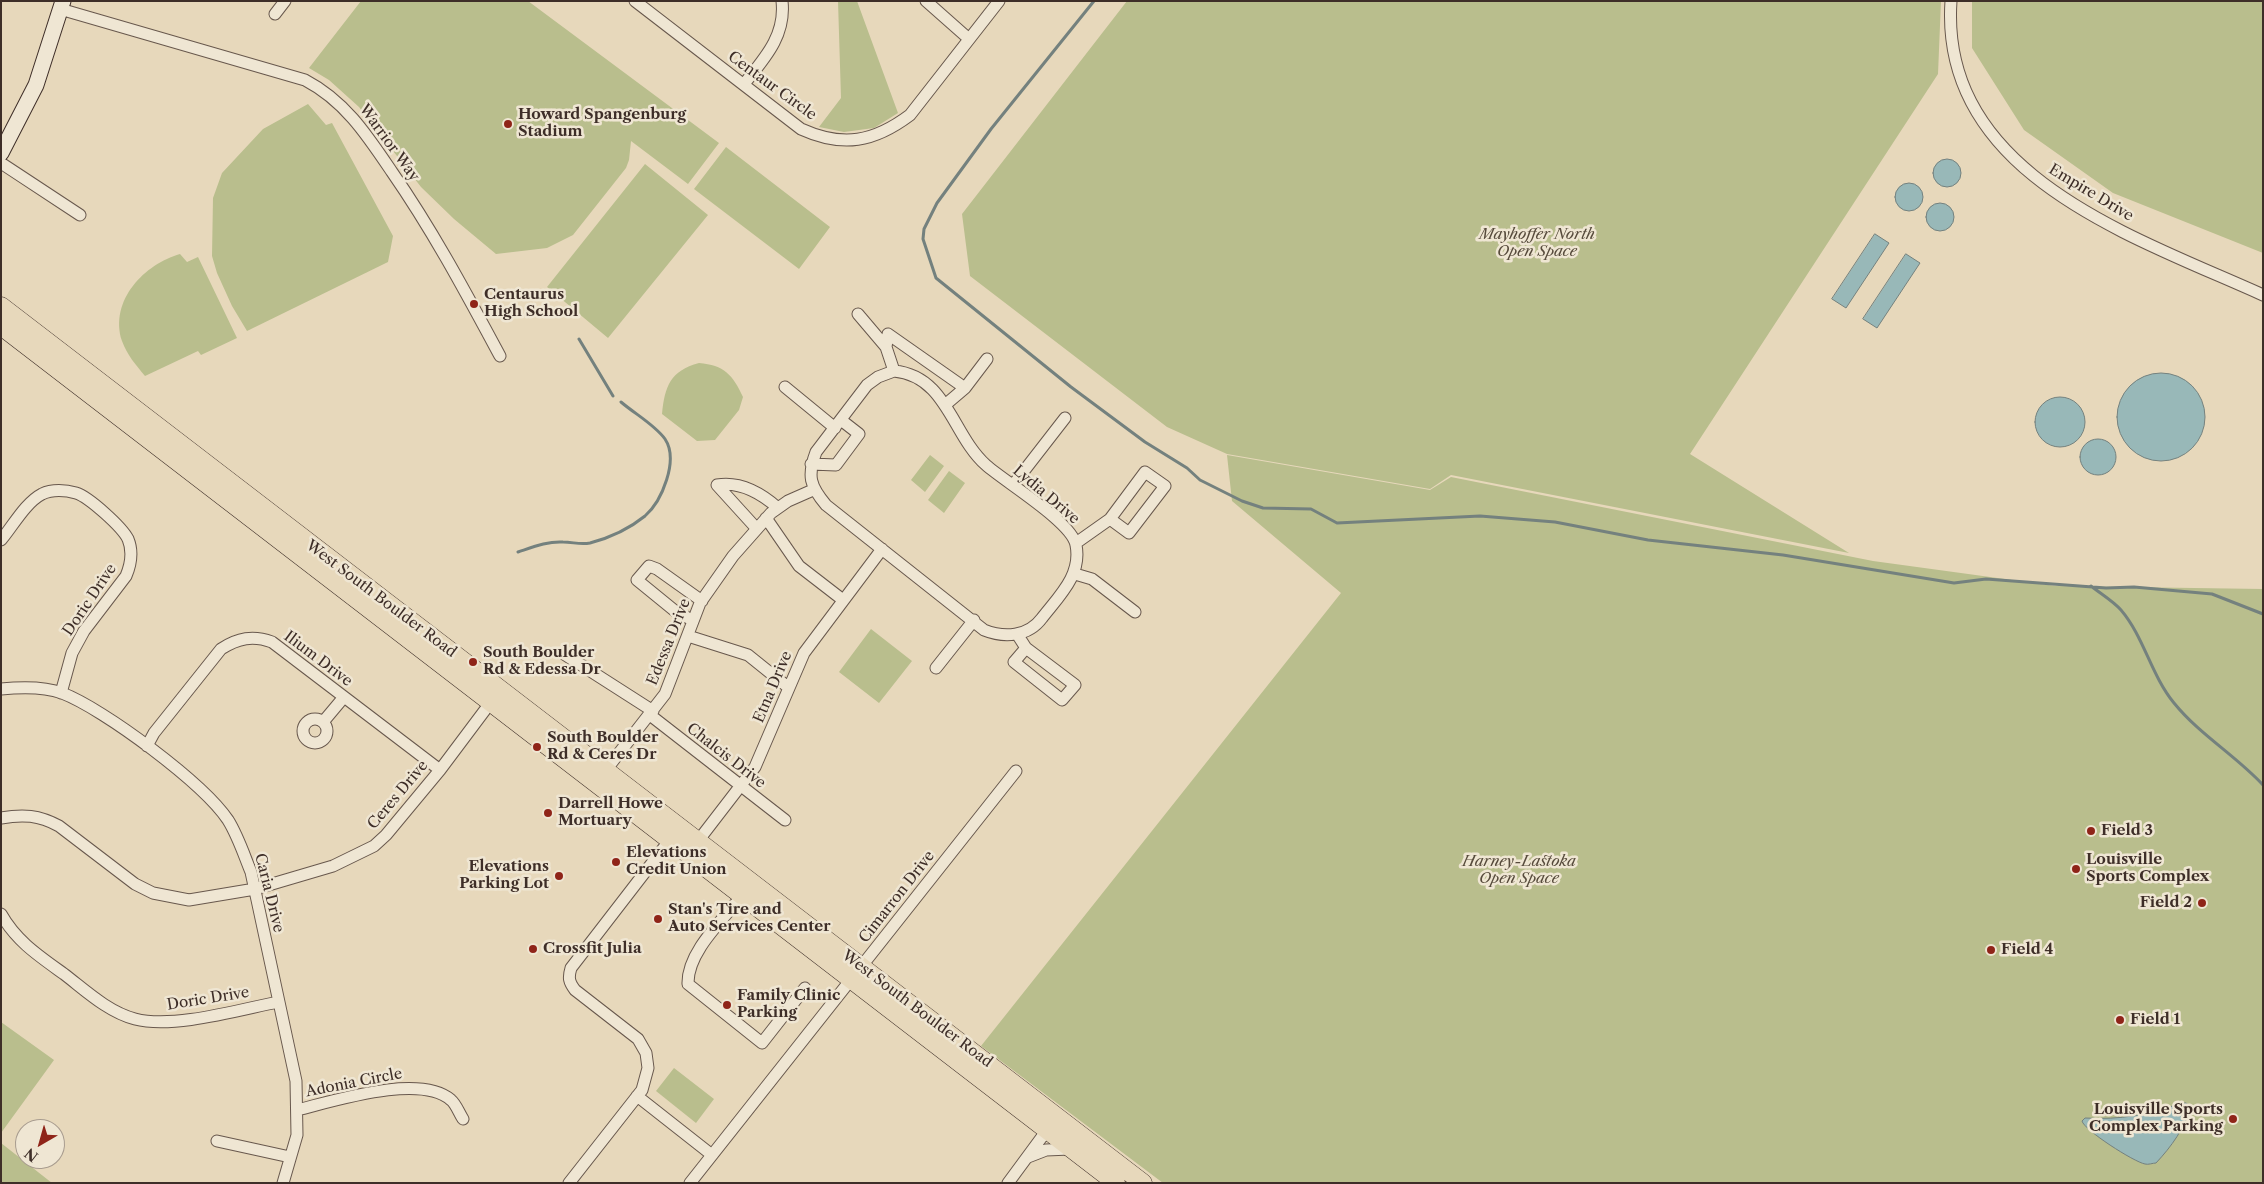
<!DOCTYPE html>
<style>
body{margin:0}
#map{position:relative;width:2264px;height:1184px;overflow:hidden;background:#e7d8bb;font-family:"Libre Caslon Text",serif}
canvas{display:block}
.frame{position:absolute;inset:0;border:2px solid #3e2e28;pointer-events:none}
.north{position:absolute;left:15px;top:1119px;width:50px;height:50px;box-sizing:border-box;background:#efe6d3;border:1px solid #a89c8f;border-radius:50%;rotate:218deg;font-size:14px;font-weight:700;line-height:20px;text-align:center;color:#3e2e28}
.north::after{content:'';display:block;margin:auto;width:18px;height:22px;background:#8f2418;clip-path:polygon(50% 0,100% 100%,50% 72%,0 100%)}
</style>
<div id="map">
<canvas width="2264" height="1184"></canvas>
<div class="frame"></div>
<div class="north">N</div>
</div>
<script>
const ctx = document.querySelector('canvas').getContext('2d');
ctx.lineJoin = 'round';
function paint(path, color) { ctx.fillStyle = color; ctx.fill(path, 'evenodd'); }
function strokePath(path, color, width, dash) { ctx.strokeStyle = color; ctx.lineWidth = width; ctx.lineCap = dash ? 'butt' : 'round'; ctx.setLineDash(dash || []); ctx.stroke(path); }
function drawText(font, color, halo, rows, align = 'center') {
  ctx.font = font + ' "Libre Caslon Text",serif'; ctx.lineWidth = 5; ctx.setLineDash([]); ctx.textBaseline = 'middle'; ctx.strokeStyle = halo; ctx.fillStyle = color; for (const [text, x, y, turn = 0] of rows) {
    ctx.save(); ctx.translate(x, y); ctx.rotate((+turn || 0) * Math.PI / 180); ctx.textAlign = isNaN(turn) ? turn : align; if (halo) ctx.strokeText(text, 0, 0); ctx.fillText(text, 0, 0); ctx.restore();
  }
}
const green = new Path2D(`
 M361,1H528L719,143L688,184L631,141L629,160L626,168L573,235L547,248L496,254L454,219L421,187L359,107L329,80L309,68Z
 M838,1H857L898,113L874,128L844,132L819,127L841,98Z
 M1127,1H1941L1938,74L1690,454L1849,553L1451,475L1430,489L1227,454L1167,427L970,276L962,214Z
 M1972,1H2263V253L2113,193L2024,130L1972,48Z
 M308,104L326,125L332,123L393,236L388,262L247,331L232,306L217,273L212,256L213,198L222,173L263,129Z
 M726,147L830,227L799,269L694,189Z
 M645,164L708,215L608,338L547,287Z
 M180,254L187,262L198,257L237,338L201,355L198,351L145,376C136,365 127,355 122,341C109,300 145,264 180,254Z
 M699,363C724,365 733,375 743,397L739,410L715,440L697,441L662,414C665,386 670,371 699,363Z
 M930,455L944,466L925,492L911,480Z
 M1227,455L1430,490L1451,477L1873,561L2056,586L2263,589V1183H1163L981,1046L1341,593L1232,501Z
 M949,471L965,483L944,513L928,500Z
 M871,629L912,661L879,703L839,672Z
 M1,1022L54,1060L1,1133Z
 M674,1068L714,1099L696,1123L656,1091Z
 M1,1143L52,1183H1Z`);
const water = new Path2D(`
 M1933 173a14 14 0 1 1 28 0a14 14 0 1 1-28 0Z
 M1895 197a14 14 0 1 1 28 0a14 14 0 1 1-28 0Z
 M1926 217a14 14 0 1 1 28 0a14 14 0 1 1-28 0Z
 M1875,234L1889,243L1846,308L1832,299Z
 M1906,254L1920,263L1877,328L1863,319Z
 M2117 417a44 44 0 1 1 88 0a44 44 0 1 1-88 0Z
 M2035 422a25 25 0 1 1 50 0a25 25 0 1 1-50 0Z
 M2080 457a18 18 0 1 1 36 0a18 18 0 1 1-36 0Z
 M2181,1103H2186L2190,1106C2186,1127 2171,1147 2156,1163C2153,1163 2148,1165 2145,1164C2134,1162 2084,1130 2082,1121L2085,1118C2120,1120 2149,1115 2181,1103Z`);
const stream = new Path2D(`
 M1094,1L991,129L937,203L924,229L923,239L936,278L1071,387L1145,442L1187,468L1200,480L1242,501L1263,508L1311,509L1337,523L1480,516L1555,522L1648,540L1783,555L1954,583L1986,579L2106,588L2134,587L2212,594L2263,614
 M579,339L613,396
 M518,552C533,547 548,541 563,542C573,542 580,545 590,543C609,538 629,529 645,516C662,501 679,460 665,439C655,425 635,414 621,402
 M2091,586C2101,594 2113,601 2121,610C2144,637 2151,675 2174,703C2200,735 2235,755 2263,785`);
const street = new Path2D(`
 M635,1L801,129C843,148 874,142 910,115L999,1
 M926,1L969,39
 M1951,1C1939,175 2135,237 2263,295
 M60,9L305,80C345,101 367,135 392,172C433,231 466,293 500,356
 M275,14L285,1
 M744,84C764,59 786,36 782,1
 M1,163L80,215
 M858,314L886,347
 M894,371C947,376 952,435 986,465C1005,482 1072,522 1076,545C1082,575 1059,596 1042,618C1028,637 1004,638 984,630L826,505C810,486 807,476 816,452L867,385L878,377Z
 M894,371L886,347L888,334L965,388
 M785,387L835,428
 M945,405L965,388L987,359
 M811,464L836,465L859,434L841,420
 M1013,485L1065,418
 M766,518L799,566L843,600
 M757,529L717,485C740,481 761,493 778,508
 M1,540C13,526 25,503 42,494C52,489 66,490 76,493C89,497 122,527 128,539C133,551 131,564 126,576L84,631L72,653L61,693
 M1076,543L1110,519L1145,472L1165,486L1129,533L1110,519
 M1075,574L1092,579L1135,612
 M692,620L675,611L637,580L649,566L657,569L702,601
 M1017,634L1026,648L1075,685L1062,700L1014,662L1026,648
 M688,636L748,655L789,688
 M564,654L653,711
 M936,668L974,620
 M1,689C21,687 43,686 62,693C104,709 203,783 228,820C238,836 244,855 251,872L296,1081L297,1135L283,1183
 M650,715L785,820
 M303 731a12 12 0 1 1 24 0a12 12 0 1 1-24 0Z
 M323,722L344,697
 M147,746L154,733L221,649C238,638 253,635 272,642L440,770
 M602,775L665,694L700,603L733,556L771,513L788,501L813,490
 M1,818C23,814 39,815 59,826L135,884L153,893L189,900L255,889L333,866L374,846L386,835L440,770L491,702
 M698,841L755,767L804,653L882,549
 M745,892C725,918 687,951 688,984L762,1043L805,988
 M1,914C16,941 39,956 64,974C85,990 108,1012 135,1019C173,1029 238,1010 278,1002
 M637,1096L712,1155
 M297,1110C334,1101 420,1073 451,1100C456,1104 459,1113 463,1119
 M217,1141L290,1157
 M1028,1157L1046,1150L1070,1149
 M569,1183L642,1090L648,1068L646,1053L638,1039L575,990C569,982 568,978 571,968L669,841
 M690,1183L1016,771
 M1008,1183L1050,1126`);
const secondary = new Path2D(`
 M1,153L36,85L63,1`);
const primary = new Path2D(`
 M1,306L1143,1183
 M1,326L1116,1183`);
const markers = [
 [508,124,5,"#8f2418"],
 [474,304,5,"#8f2418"],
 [473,662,5,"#8f2418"],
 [537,747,5,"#8f2418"],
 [548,813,5,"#8f2418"],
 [2091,831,5,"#8f2418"],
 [616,862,5,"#8f2418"],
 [2076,869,5,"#8f2418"],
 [559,876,5,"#8f2418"],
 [2202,903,5,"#8f2418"],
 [658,919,5,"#8f2418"],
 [533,949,5,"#8f2418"],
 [1991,950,5,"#8f2418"],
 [727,1005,5,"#8f2418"],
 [2120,1020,5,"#8f2418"],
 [2233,1119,5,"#8f2418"]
];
const streetNames = [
 ["Centaur Circle",772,86,36],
 ["Warrior Way",389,143,54],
 ["Empire Drive",2091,193,31],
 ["Lydia Drive",1046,495,40],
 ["West South Boulder Road",381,599,37],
 ["Doric Drive",90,600,-56],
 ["Edessa Drive",669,642,-68],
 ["Ilium Drive",318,659,37],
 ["Etna Drive",773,687,-67],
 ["Chalcis Drive",726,756,38],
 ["Ceres Drive",398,795,-50],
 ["Caria Drive",269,893,76],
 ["Cimarron Drive",897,897,-52],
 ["Doric Drive",208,999,-9],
 ["West South Boulder Road",917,1009,37],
 ["Adonia Circle",354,1083,-11]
];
const poiNames = [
 ["Howard Spangenburg",518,115],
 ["Stadium",518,132],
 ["Centaurus",484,295],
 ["High School",484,312],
 ["South Boulder",483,653],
 ["Rd & Edessa Dr",483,670],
 ["South Boulder",547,738],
 ["Rd & Ceres Dr",547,755],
 ["Darrell Howe",558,804],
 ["Mortuary",558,821],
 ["Field 3",2101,831],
 ["Elevations",626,853],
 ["Credit Union",626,870],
 ["Louisville",2086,860],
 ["Sports Complex",2086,877],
 ["Elevations",549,867,"right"],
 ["Parking Lot",549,884,"right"],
 ["Field 2",2192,903,"right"],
 ["Stan's Tire and",668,910],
 ["Auto Services Center",668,927],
 ["Crossfit Julia",543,949],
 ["Field 4",2001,950],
 ["Family Clinic",737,996],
 ["Parking",737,1013],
 ["Field 1",2130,1020],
 ["Louisville Sports",2223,1110,"right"],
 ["Complex Parking",2223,1127,"right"]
];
const parkNames = [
 ["Mayhoffer North",1537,235],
 ["Open Space",1537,252],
 ["Harney-Lastoka",1519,862],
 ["Open Space",1519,879]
];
paint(green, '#b9be8d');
paint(water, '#98b8b8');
strokePath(water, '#74817e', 1);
strokePath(stream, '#74817e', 3);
strokePath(street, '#68584d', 13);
strokePath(secondary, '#3e2e28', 17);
strokePath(primary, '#3e2e28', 19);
strokePath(street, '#efe6d3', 11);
strokePath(secondary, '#efe6d3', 15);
strokePath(primary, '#e7d8bb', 18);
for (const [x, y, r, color] of markers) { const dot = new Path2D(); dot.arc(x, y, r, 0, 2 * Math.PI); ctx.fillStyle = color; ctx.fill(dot); strokePath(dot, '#efe6d3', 2); }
drawText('15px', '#3e2e28', '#efe6d3', streetNames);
drawText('bold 15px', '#3e2e28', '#efe6d3', poiNames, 'left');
drawText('italic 15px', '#574b3c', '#efe6d3', parkNames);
</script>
